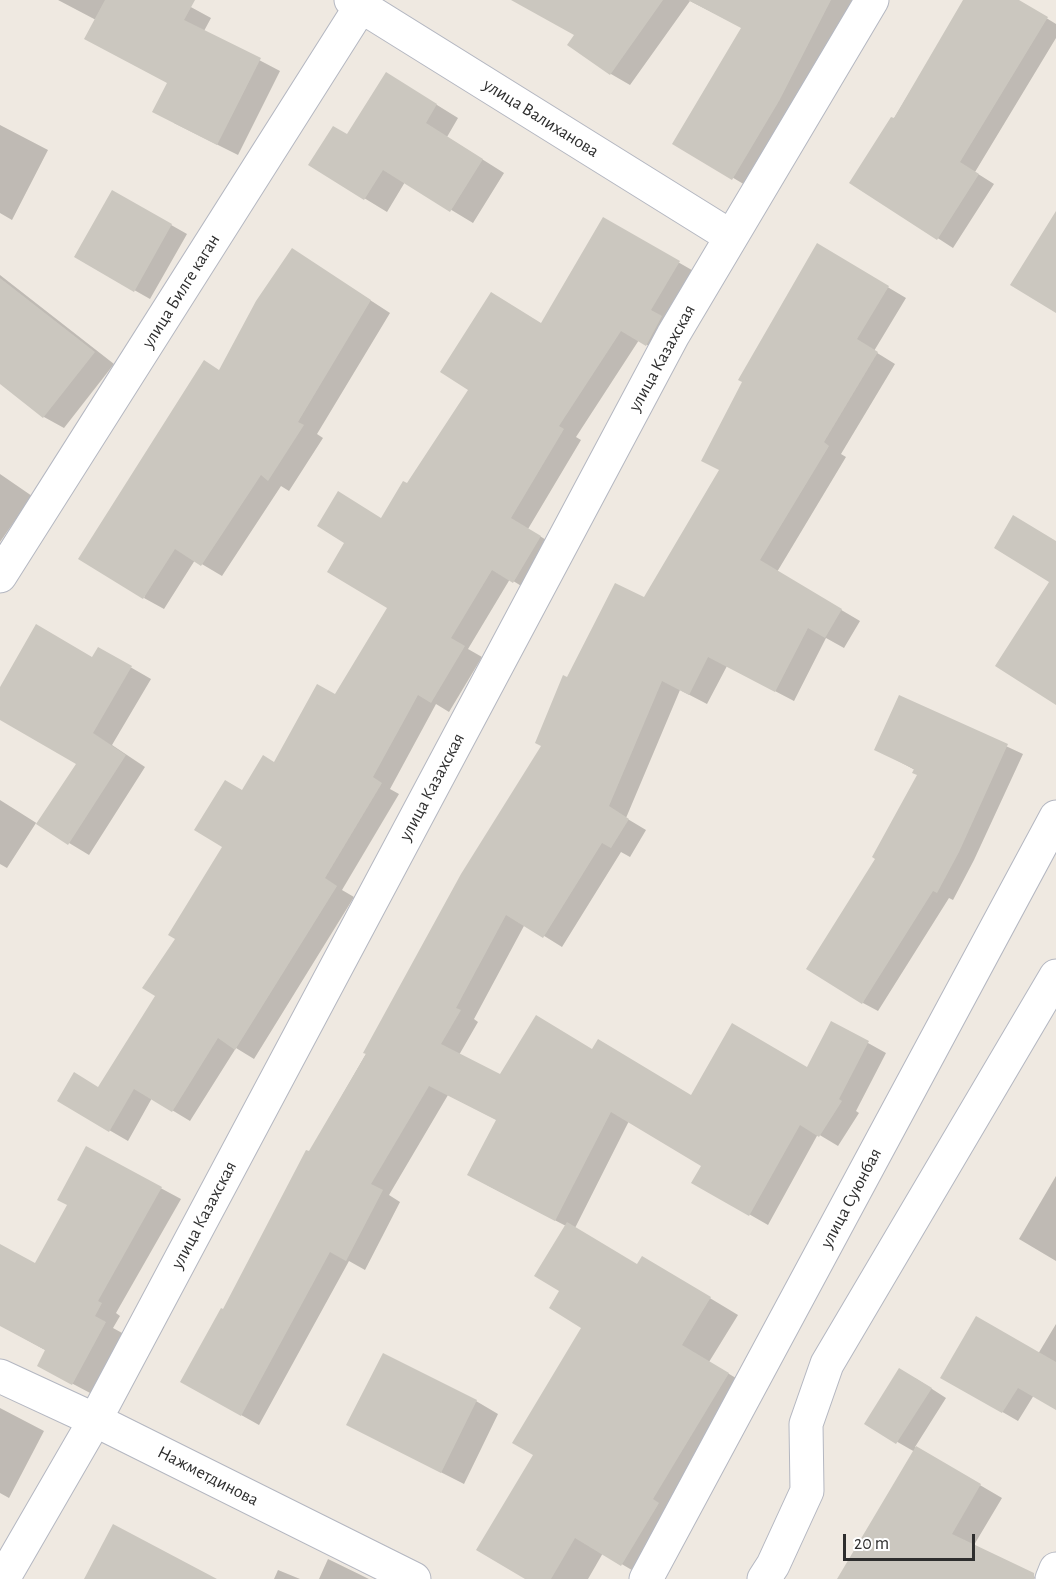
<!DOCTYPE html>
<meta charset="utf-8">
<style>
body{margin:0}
#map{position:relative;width:1056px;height:1579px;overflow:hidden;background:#efe9e1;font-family:"Alegreya Sans",sans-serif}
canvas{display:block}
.scale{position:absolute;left:843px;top:1534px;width:132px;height:27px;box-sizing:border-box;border:3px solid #2e2e2e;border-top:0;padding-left:8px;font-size:18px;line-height:21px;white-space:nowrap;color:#2e2e2e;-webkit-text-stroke:4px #fff;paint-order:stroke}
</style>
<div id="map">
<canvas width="1056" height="1579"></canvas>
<div class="scale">20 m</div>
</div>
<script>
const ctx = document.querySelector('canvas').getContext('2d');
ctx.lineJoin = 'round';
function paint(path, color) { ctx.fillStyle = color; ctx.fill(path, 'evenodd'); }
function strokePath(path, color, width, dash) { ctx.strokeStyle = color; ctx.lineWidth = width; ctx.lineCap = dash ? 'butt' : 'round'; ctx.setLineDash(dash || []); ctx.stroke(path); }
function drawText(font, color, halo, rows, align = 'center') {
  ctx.font = font + ' "Alegreya Sans",sans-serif'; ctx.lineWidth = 6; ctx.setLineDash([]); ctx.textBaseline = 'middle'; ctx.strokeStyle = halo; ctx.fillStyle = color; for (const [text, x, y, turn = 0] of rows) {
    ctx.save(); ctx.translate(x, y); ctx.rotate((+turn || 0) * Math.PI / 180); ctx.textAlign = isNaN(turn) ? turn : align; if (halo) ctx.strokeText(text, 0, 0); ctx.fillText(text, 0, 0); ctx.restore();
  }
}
const shadow = new Path2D(`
 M58,0H178L211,18L204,31L280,71L238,155L174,123L168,83L96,20Z
 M513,0H856L752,189L674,143L743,28L690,1L630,85L611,74L576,35Z
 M965,0H1017L1056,24V38L975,172L994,184L953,248L851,182L893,120Z
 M408,87L458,118L447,137L504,173L473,223L405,182L387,212L310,165Z
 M0,125L48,150L12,220L0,213Z
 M113,192L187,234L150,299L76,257Z
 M603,219L697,273L664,355L639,340L576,437L581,440L528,529L558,547L531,592L510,579L468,649L482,657L449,712L436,704L390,789L399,794L342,890L354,897L254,1059L236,1048L190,1121L152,1098L128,1141L59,1101L99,1089L157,996L177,939L224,847L243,792L275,764L336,696L389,607L382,519L542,325Z
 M817,245L906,298L874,351L895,364L841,454L846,457L777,572L860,621L844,648L826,638L794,701L727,666L707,704L680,690L626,818L646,830L630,857L621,852L562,947L525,924L474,1019L478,1022L459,1055L501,1076L593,1051L692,1097L808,1069L832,1023L886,1053L856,1111L859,1113L838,1146L818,1134L768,1225L693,1182L703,1165L629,1121L575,1228L638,1266L670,1274L738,1315L709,1362L756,1390L647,1579L603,1553L588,1579H528L535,1455L583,1327L566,1226L487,1185L497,1120L448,1095L389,1195L400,1202L365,1270L349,1261L259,1425L200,1392L223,1311L309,1153L543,746L567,678L645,599L721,471Z
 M293,250L390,313L317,434L323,438L289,491L281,486L222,576L195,560L164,609L144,598L220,371Z
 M0,275L114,364L64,428L44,417L0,382Z
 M0,474L32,496L0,542Z
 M99,649L151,679L112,745L145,767L89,855L36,823L7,868L0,864V800L38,824L78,763L0,719V690L93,659Z
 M900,697L1023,754L974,860L953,900L949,898L878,1011L863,1003L877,858L919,775L915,770L876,749Z
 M86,1148L181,1199L116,1313L120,1316L113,1328L124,1334L92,1394L58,1376L47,1351L0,1325V1246L36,1265L69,1205Z
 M1056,1176V1261L1019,1239Z
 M1056,1324V1408L1034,1395L1018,1421L942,1377L1038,1354Z
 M915,1378L946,1398L915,1447L1002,1498L974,1545L1014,1565L1035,1577L1034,1579H839L915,1452L866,1424Z
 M476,1401L498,1414L464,1484L348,1425Z
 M0,1408L44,1431L9,1498L0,1493Z
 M328,1559L369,1579H319Z
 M278,1570L300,1579H274Z`);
const building = new Path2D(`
 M105,0H195L184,20L261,58L217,145L152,112L167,83L84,39Z
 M511,0H663L610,75L567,45L574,35Z
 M688,0H831L779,101L732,180L672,144L741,28Z
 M963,0H1019L1048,17L960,162L979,174L937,240L849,183L891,117L894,118Z
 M386,72L437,104L426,123L483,159L450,212L383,170L364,200L308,165L333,126L347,134Z
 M112,190L172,224L134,292L74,257Z
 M1056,211V313L1010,285Z
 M603,217L680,261L651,310L662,316L646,346L621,331L559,426L564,429L511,518L541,536L513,583L492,570L451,638L465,646L431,703L418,695L373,777L382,783L325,878L337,886L235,1050L218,1038L172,1112L134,1089L109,1132L57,1101L74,1072L98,1087L155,996L142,988L175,939L168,935L222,847L194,830L225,780L242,790L263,755L274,762L317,684L335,694L387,608L327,572L344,543L317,526L338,491L381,518L403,481L407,483L468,390L440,372L491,292L541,323Z
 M817,243L889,286L857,339L878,352L824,442L829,446L760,560L842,609L825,638L808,628L775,692L708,657L689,695L662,681L609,806L629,819L611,848L602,843L543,938L506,915L456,1008L461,1010L441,1044L500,1074L536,1015L592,1049L598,1039L691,1095L732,1023L807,1067L831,1021L869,1041L839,1099L842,1101L819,1137L800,1125L749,1216L691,1183L701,1166L611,1112L555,1221L467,1175L496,1120L429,1086L371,1184L383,1190L346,1261L330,1252L241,1416L180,1382L221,1308L223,1309L306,1150L309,1151L366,1054L363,1053L461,874L541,746L535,743L563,675L567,677L615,583L644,597L719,470L701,461L742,382L738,380Z
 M292,248L371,300L298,422L304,425L268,481L261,475L201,566L175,549L143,599L78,559L204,360L219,370L256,301Z
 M0,278L95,352L43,418L0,384Z
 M1013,515L1056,541V705L995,666L1049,582L994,548Z
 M36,624L92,657L98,647L132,666L93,733L126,755L68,845L36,824L76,764L0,720V687Z
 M899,695L1008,744L959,852L937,893L933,891L862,1004L806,969L875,859L872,857L917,775L912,773L914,769L874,750Z
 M86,1146L162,1187L98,1301L102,1303L95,1316L106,1322L72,1385L37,1366L45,1350L0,1326V1244L35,1263L67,1205L57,1200Z
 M567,1222L637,1264L642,1256L711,1297L682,1345L729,1373L653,1499L659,1503L621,1566L575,1538L551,1579H525L476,1550L533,1455L512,1443L581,1328L549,1308L559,1291L534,1276Z
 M976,1316L1056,1362V1410L1018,1388L1002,1413L940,1378Z
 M383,1353L477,1400L441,1473L346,1425Z
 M899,1368L932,1388L896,1444L864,1424Z
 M916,1446L981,1484L952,1534L1034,1573V1579H837Z
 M113,1524L217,1579H84Z`);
const minor = new Path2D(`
 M351,0L730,236
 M0,576L361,6
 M0,1376L95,1420L414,1579
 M3,1579L95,1420L673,335L872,0
 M646,1579L1056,817
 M764,1579L773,1565L807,1491L806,1424L827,1364L1056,976
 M1052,1579L1056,1569`);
const streetNames = [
 ["улица Валиханова",541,118,32],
 ["улица Билге каган",181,291,-58],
 ["улица Казахская",662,358,-61],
 ["улица Казахская",432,787,-62],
 ["улица Суюнбая",851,1198,-62],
 ["улица Казахская",204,1215,-62],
 ["Нажметдинова",208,1476,27]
];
paint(shadow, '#0003');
paint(building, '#cbc7bf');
strokePath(minor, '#b4b7c1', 35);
strokePath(minor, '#fff', 33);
drawText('18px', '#2e2e2e', '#fff', streetNames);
</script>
